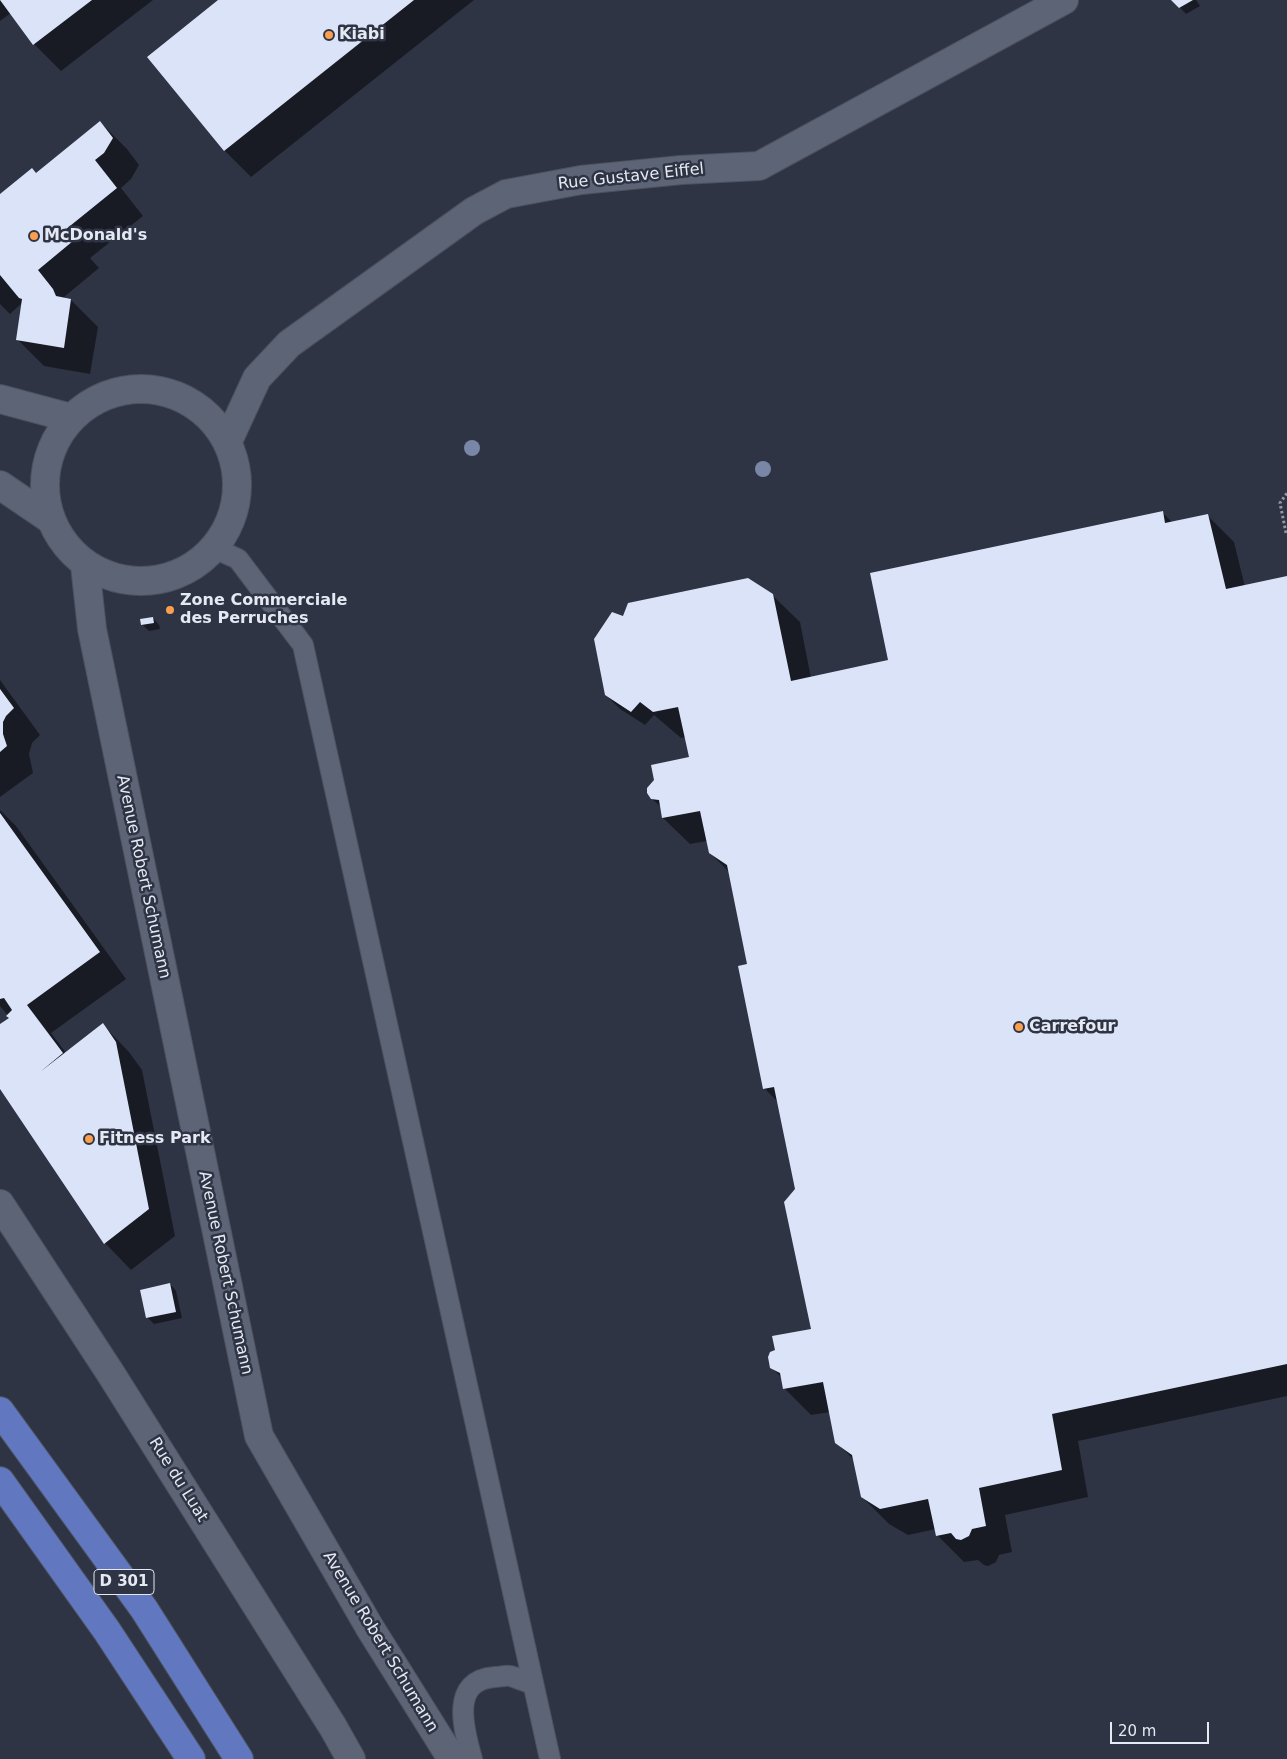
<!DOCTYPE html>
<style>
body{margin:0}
#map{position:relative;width:1287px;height:1759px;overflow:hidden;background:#2e3444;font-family:"DejaVu Sans",sans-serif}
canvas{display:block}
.scale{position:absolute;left:1110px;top:1722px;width:99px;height:22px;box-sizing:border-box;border:2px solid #e5e9f3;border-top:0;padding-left:6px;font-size:15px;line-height:18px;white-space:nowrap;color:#e5e9f3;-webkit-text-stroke:4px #2e3444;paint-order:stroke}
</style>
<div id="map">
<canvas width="1287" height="1759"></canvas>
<div class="scale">20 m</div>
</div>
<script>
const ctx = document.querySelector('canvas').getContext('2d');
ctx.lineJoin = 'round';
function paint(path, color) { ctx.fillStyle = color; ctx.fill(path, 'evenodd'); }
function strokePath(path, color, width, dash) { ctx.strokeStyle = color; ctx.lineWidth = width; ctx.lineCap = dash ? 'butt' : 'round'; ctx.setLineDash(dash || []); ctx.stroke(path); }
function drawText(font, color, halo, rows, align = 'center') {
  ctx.font = font + ' "DejaVu Sans",sans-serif'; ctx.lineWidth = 5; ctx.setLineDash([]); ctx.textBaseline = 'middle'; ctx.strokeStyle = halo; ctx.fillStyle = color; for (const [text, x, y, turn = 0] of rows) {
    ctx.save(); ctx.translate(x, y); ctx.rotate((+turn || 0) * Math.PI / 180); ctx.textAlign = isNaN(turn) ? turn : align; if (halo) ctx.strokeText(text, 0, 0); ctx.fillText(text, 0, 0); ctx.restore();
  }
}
const shadow = new Path2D(`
 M0,0H153L61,71L34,44L11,13L0,21Z
 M220,0H474L251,177L225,151L148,57Z
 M1173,0H1196L1200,6L1186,14Z
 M100,122L127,149L139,165L131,179L121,188L143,216L90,258L99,268L64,297L66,299L71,300L98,327L90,374L44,366L17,339L23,302L10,314L0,304V196L36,174Z
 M1163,513L1172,522L1207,515L1234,542L1245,587L1287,578V1396L1078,1441L1088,1497L1005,1515L1012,1552L999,1555L996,1562L988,1566L984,1565L978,1560L964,1562L937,1535L936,1529L908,1535L889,1524L862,1497L855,1461L836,1442L830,1412L811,1415L785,1389L783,1379L771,1367L813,1330L796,1189L778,1102L764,1088L748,965L730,873L710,853L707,841L690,844L663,818L661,807L652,799L690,758L686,737L681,738L654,715L645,725L620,709L606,695L624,618L772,595L800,622L811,678L890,661Z
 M153,618L159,625L160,629L149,631L142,624Z
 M0,680L40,735L32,743L29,754L33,773L0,797Z
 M0,810L16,826L126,979L51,1033L66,1053L103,1025L129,1052L142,1070L175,1236L131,1270L105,1243L0,1087V1026L10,1018L0,1006Z
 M170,1284L176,1291L182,1318L154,1324L147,1317Z`);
const building = new Path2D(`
 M0,0H92L33,45Z
 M218,0H414L224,151L147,57Z
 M1171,0H1193L1179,8Z
 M100,121L113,138L104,153L95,160L117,188L65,230L73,241L38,270L53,289L56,296L71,299L64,348L16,340L22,299L19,298L0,275V194L32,168L36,173Z
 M1163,511L1165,523L1208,514L1226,589L1287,576V1364L1052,1414L1062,1470L979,1488L986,1526L972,1529L969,1536L961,1540L956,1539L951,1533L936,1536L928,1499L880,1509L861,1497L852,1455L835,1443L823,1382L783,1389L780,1373L770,1368L768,1357L770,1352L775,1350L772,1336L811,1329L784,1202L795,1189L774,1087L763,1089L738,966L747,964L727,865L709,853L700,811L662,818L659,800L651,799L647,793V788L654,780L651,765L689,757L678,707L653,712L640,702L631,712L605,695L594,639L612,612L623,616L628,603L748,578L773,594L791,681L888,660L870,573Z
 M153,617L154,623L141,625L140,619Z
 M0,689L14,708L6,716L3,722V734L7,746L0,752Z
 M0,813L100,952L27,1005L63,1053L40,1072L103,1023L116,1042L149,1209L104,1244L0,1089V1024L9,1018L6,1016L12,1010L4,998L0,999Z
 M170,1283L176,1312L146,1318L140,1290Z`);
const path = new Path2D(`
 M1286,533L1280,503L1287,493`);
const service = new Path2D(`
 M216,549L238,559L303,645L550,1759
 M472,1759C464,1730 449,1680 495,1677C500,1677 506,1675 510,1676C518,1678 526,1682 533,1684`);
const minor = new Path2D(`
 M45 485a96 96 0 1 1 192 0a96 96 0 1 1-192 0Z
 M0,399L71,418
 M228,441L257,378L289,344L474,211L506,194L581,180L681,170L759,166L1064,0
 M0,485L50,519
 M85,565L92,629L259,1436L370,1628L452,1759`);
const tertiary = new Path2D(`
 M0,1204L111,1374L333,1727L351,1759`);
const trunk = new Path2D(`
 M0,1411L144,1609L239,1759
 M0,1481L107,1631L191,1759`);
const trees = [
 [472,448],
 [763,469]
];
const markers = [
 [329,35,5,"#fa9f4f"],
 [34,236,5,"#fa9f4f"],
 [170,610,5,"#fa9f4f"],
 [1019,1027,5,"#fa9f4f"],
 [89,1139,5,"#fa9f4f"]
];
const shields = [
 [124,1582,60]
];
const shieldNames = [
 ["D 301",124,1582]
];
const poiNames = [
 ["Kiabi",339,35],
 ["McDonald's",44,236],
 ["Zone Commerciale",180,601],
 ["des Perruches",180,619],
 ["Carrefour",1029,1027],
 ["Fitness Park",99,1139]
];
const streetNames = [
 ["Rue Gustave Eiffel",631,177,-6],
 ["Avenue Robert Schumann",143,877,78],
 ["Avenue Robert Schumann",225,1273,78],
 ["Rue du Luat",178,1480,58],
 ["Avenue Robert Schumann",380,1642,59]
];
paint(shadow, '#0007');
paint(building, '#dbe3f8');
strokePath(service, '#4c515e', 22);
strokePath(minor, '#4c515e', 30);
strokePath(tertiary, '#4c515e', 30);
strokePath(trunk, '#4c515e', 30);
strokePath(path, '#9297a3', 3, [2.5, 2.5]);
strokePath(service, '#5d6476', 20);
strokePath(minor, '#5d6476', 28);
strokePath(tertiary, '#5d6476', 28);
strokePath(trunk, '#6178c0', 28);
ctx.fillStyle = '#7a86a5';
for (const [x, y] of trees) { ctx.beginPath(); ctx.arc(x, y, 8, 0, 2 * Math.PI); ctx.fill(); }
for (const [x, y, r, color] of markers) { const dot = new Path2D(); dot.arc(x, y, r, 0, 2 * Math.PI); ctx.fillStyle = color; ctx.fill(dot); strokePath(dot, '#2e3444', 2); }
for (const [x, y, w] of shields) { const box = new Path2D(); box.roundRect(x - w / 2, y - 12.5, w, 25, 4); ctx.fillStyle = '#2e3444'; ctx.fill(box); strokePath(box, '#e5e9f3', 1); }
drawText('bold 15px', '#e5e9f3', null, shieldNames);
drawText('bold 16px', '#e5e9f3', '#2e3444', poiNames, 'left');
drawText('16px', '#e5e9f3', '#2e3444', streetNames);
</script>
